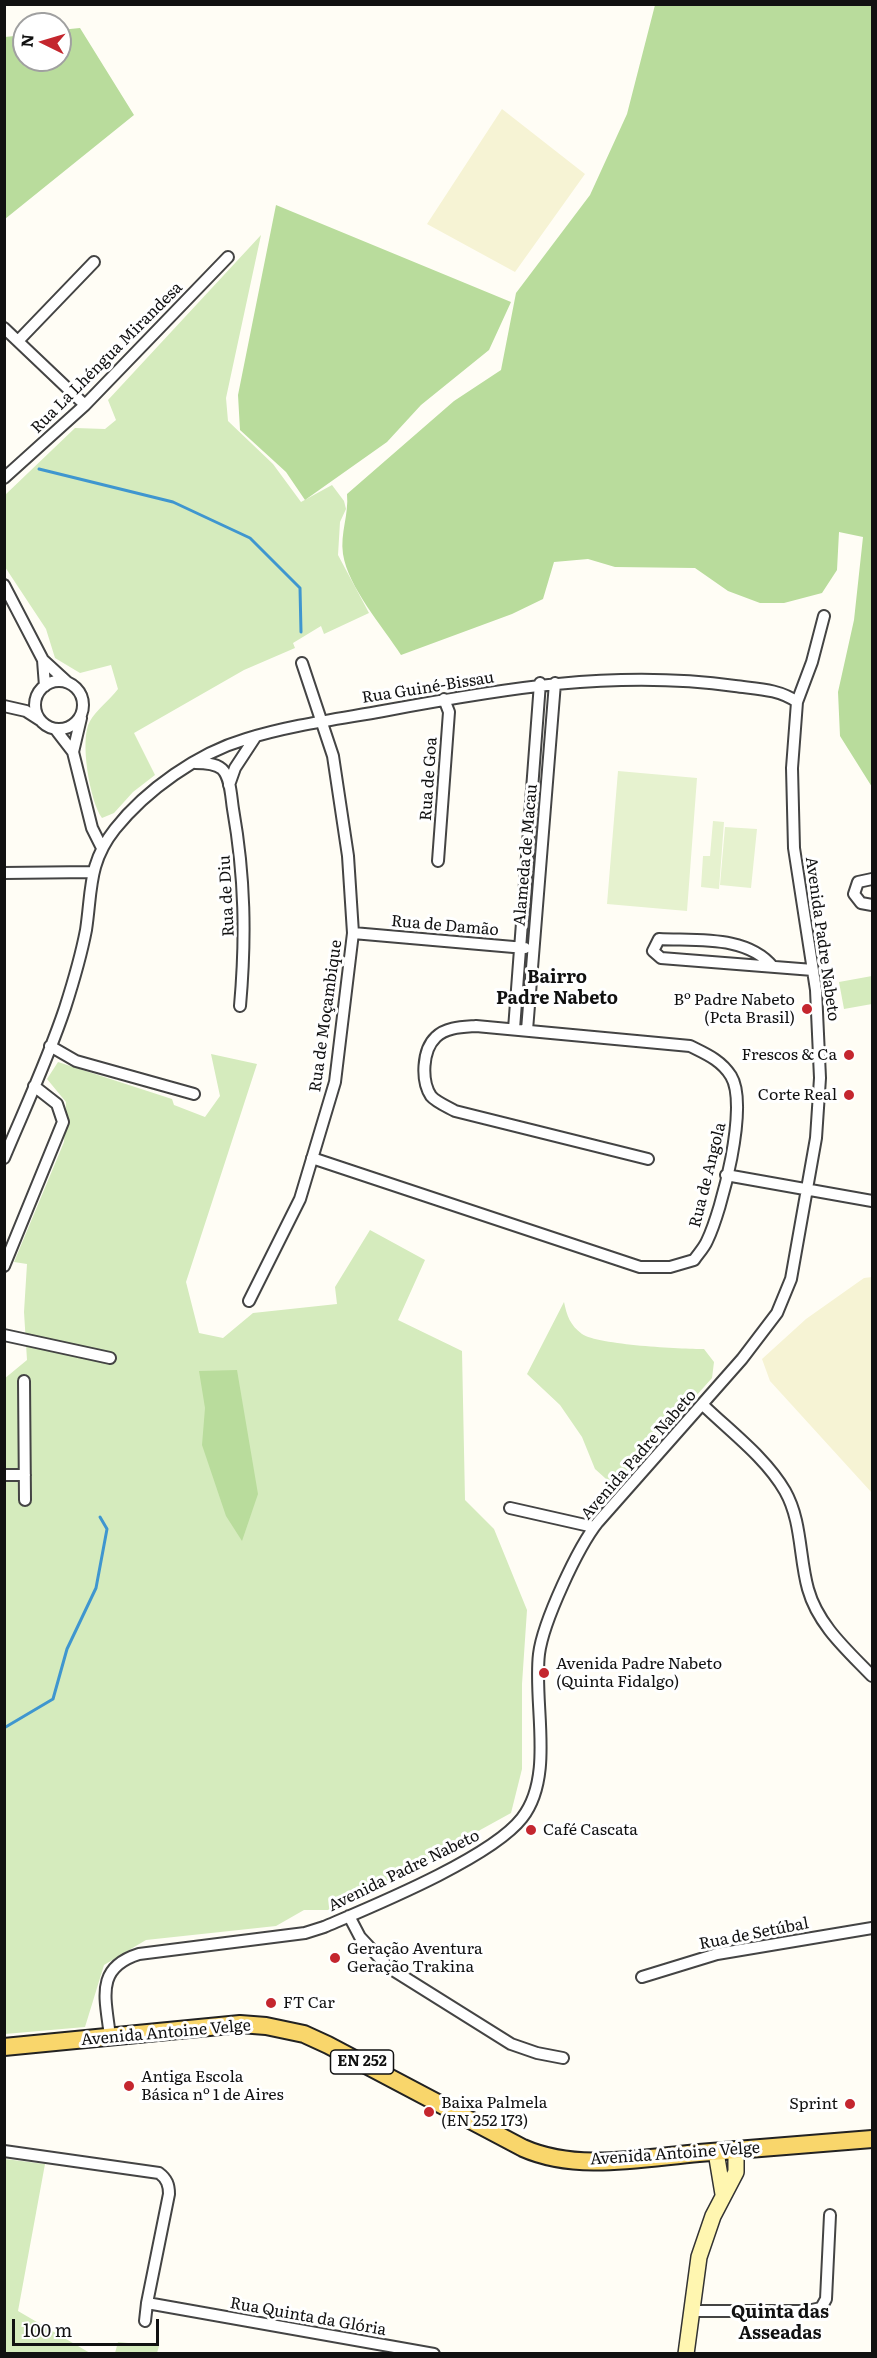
<!DOCTYPE html>
<meta charset="utf-8">
<style>
body{margin:0}
#map{position:relative;width:877px;height:2358px;overflow:hidden;background:#fffdf5;font-family:Literata,serif}
canvas{display:block}
.frame{position:absolute;inset:0;border:6px solid #111;pointer-events:none}
.north{position:absolute;left:12px;top:12px;width:60px;height:60px;box-sizing:border-box;background:#fff;border:2px solid #a0a0a0;border-radius:50%;rotate:275deg;font-size:16px;font-weight:700;line-height:24px;text-align:center;color:#111}
.north::after{content:'';display:block;margin:auto;width:21px;height:27px;background:#c4262e;clip-path:polygon(50% 0,100% 100%,50% 72%,0 100%)}
.scale{position:absolute;left:12px;top:2319px;width:147px;height:27px;box-sizing:border-box;border:3px solid #111;border-top:0;padding-left:8px;font-size:18px;line-height:21px;white-space:nowrap;color:#111;-webkit-text-stroke:4px #fff;paint-order:stroke}
</style>
<div id="map">
<canvas width="877" height="2358"></canvas>
<div class="frame"></div>
<div class="north">N</div>
<div class="scale">100 m</div>
</div>
<script>
const ctx = document.querySelector('canvas').getContext('2d');
ctx.lineJoin = 'round';
function paint(path, color) { ctx.fillStyle = color; ctx.fill(path, 'evenodd'); }
function strokePath(path, color, width, dash) { ctx.strokeStyle = color; ctx.lineWidth = width; ctx.lineCap = dash ? 'butt' : 'round'; ctx.setLineDash(dash || []); ctx.stroke(path); }
function drawText(font, color, halo, rows, align = 'center') {
  ctx.font = font + ' Literata,serif'; ctx.lineWidth = 6; ctx.setLineDash([]); ctx.textBaseline = 'middle'; ctx.strokeStyle = halo; ctx.fillStyle = color; for (const [text, x, y, turn = 0] of rows) {
    ctx.save(); ctx.translate(x, y); ctx.rotate((+turn || 0) * Math.PI / 180); ctx.textAlign = isNaN(turn) ? turn : align; if (halo) ctx.strokeText(text, 0, 0); ctx.fillText(text, 0, 0); ctx.restore();
  }
}
const farmland = new Path2D(`
 M502,109L585,174L515,272L427,224Z
 M872,1277V1493L770,1381L762,1359L806,1319L864,1278Z`);
const green = new Path2D(`
 M261,235L226,398L228,421L273,464L301,502L332,485L344,501L346,509L340,522L338,555L369,613L324,634L321,626L293,643L295,648L244,670L134,733L155,775L133,792L114,813L102,818C90,802 79,739 90,721C96,710 110,700 118,689L111,665L80,673L55,658L46,629L5,567V495L75,428L105,429L116,420L108,400Z
 M872,976V1004L844,1009L839,982Z
 M211,1054L257,1064L186,1282L199,1333L223,1338L253,1313L337,1304L335,1287L370,1230L425,1260L398,1320L462,1351L465,1500L494,1529L527,1610L522,1684V1769L511,1813L335,1910H304L276,1926L146,1940L104,1965L85,2027L5,2034L4,1379L27,1360L24,1312L27,1264L14,1262L64,1142L66,1102L47,1079L58,1062L172,1099L174,1105L205,1117L220,1096Z
 M564,1302C567,1316 570,1325 582,1334C598,1345 682,1349 704,1349L714,1362L712,1378L615,1487L595,1469L582,1437L560,1405L527,1374Z
 M5,2159L45,2164L18,2311L90,2353H5Z
 M118,2342L159,2346L157,2353H115Z`);
const forest = new Path2D(`
 M655,5H872V787L840,736L838,692L854,620L863,537L839,532L837,570L822,593L784,603H760L728,591L695,568L615,567L588,559L554,562L543,599L512,614L401,655C383,627 348,587 343,554C340,533 349,515 347,494L454,401L501,370L516,293L590,195L627,114Z
 M80,28L134,115L5,219V37L24,35V60H60V30Z
 M276,205L511,302L489,350L421,405L387,442L305,500L286,472L240,430L238,395Z
 M237,1370L258,1494L242,1541L226,1516L202,1445L205,1408L199,1371Z`);
const pitch = new Path2D(`
 M618,771L697,778L687,911L607,904Z
 M713,821L724,822L719,889L701,887L703,856H710Z
 M725,827L757,829L751,888L720,885Z`);
const stream = new Path2D(`
 M39,469L173,502L250,538L300,588L301,632
 M4,1728L53,1699L67,1649L96,1588L107,1529L100,1517`);
const street = new Path2D(`
 M4,328L85,405
 M18,341L94,262
 M4,478L85,405L228,257
 M4,585L43,660L45,686
 M43,660L67,682
 M35 705a24 24 0 1 1 48 0a24 24 0 1 1-48 0Z
 M4,706L26,711L40,720
 M56,730L73,752L92,828L102,848
 M73,752L81,718
 M195,763C203,763 215,763 222,769C231,778 231,797 233,809C245,877 246,938 240,1006
 M229,785L235,768L256,736
 M438,861L449,712L444,699
 M4,873L92,872
 M872,879L858,882L854,894L861,903L872,905
 M353,933L525,948
 M773,967C747,935 697,941 659,939L653,951L661,958L813,970
 M514,1029L540,683
 M527,1030L555,683
 M50,1046L76,1061L194,1094
 M4,1158C25,1108 48,1059 65,1008C73,983 81,956 86,930C92,890 88,863 115,829C146,790 198,753 246,739C291,725 338,719 383,711C501,689 615,669 735,686C757,689 779,689 797,702
 M312,1158L640,1267H670L694,1260C698,1254 704,1248 707,1241C722,1210 749,1105 731,1076C721,1060 706,1054 690,1046L476,1026C463,1027 446,1027 436,1037C422,1050 421,1081 431,1096C436,1102 448,1107 455,1111L648,1159
 M726,1175L872,1201
 M4,1266L63,1122L57,1104L34,1086
 M249,1301L300,1199L335,1082L353,933L348,856L333,756L302,663
 M4,1335L110,1358
 M24,1381L25,1500
 M703,1405C731,1432 766,1458 785,1491C802,1521 799,1557 808,1589C818,1625 847,1650 872,1676
 M4,1475H25
 M510,1508L594,1527
 M349,1916L360,1937L388,1967L511,2044L537,2053L563,2058
 M642,1977L717,1954L872,1928
 M110,2037C106,1999 94,1968 139,1954L305,1933L324,1927C373,1906 491,1858 522,1818C555,1776 533,1704 539,1654C543,1622 578,1547 598,1522L742,1359L777,1313L791,1279L816,1138L820,1078L816,990L794,848L792,768L797,702L812,662L824,616
 M4,2151L159,2173C167,2179 169,2185 169,2194L147,2303L434,2354
 M690,2311H807L821,2308L826,2299L830,2215
 M145,2321L147,2303`);
const secondary = new Path2D(`
 M716,2152L723,2194
 M686,2354L699,2257L713,2216L736,2172V2150`);
const primary = new Path2D(`
 M4,2047L240,2024L266,2026L304,2034L328,2045L523,2148C577,2172 642,2158 699,2153C757,2148 815,2144 872,2139`);
const markers = [
 [807,1009,6,"#c4262e"],
 [849,1055,6,"#c4262e"],
 [849,1095,6,"#c4262e"],
 [544,1673,6,"#c4262e"],
 [531,1830,6,"#c4262e"],
 [335,1958,6,"#c4262e"],
 [271,2003,6,"#c4262e"],
 [129,2086,6,"#c4262e"],
 [850,2104,6,"#c4262e"],
 [429,2112,6,"#c4262e"]
];
const shields = [
 [362,2062,63]
];
const shieldNames = [
 ["EN 252",362,2062]
];
const streetNames = [
 ["Rua La Lhéngua Mirandesa",107,358,-45],
 ["Rua Guiné-Bissau",428,688,-9],
 ["Rua de Goa",429,779,-86],
 ["Alameda de Macau",526,855,-85],
 ["Rua de Diu",227,896,-93],
 ["Rua de Damão",445,926,5],
 ["Avenida Padre Nabeto",822,939,82],
 ["Rua de Moçambique",326,1016,-82],
 ["Rua de Angola",708,1175,-76],
 ["Avenida Padre Nabeto",639,1455,-49],
 ["Avenida Padre Nabeto",404,1871,-26],
 ["Rua de Setúbal",754,1934,-11],
 ["Avenida Antoine Velge",166,2033,-5],
 ["Avenida Antoine Velge",675,2154,-4],
 ["Rua Quinta da Glória",308,2317,10]
];
const poiNames = [
 ["Bº Padre Nabeto",795,1000,"right"],
 ["(Pcta Brasil)",795,1018,"right"],
 ["Frescos & Ca",837,1055,"right"],
 ["Corte Real",837,1095,"right"],
 ["Avenida Padre Nabeto",556,1664],
 ["(Quinta Fidalgo)",556,1682],
 ["Café Cascata",543,1830],
 ["Geração Aventura",347,1949],
 ["Geração Trakina",347,1967],
 ["FT Car",283,2003],
 ["Antiga Escola",141,2077],
 ["Básica nº 1 de Aires",141,2095],
 ["Baixa Palmela",441,2103],
 ["(EN 252 173)",441,2121],
 ["Sprint",838,2104,"right"]
];
const neighbourhoodNames = [
 ["Bairro",557,978],
 ["Padre Nabeto",557,999],
 ["Quinta das",780,2313],
 ["Asseadas",780,2334]
];
paint(farmland, '#f6f3d4');
paint(green, '#d5ebbd');
paint(forest, '#b9dc9c');
paint(pitch, '#e6f2cf');
strokePath(stream, '#3f96cf', 3);
strokePath(street, '#444', 14);
strokePath(secondary, '#333', 18);
strokePath(primary, '#222', 20);
strokePath(street, '#fff', 10);
strokePath(secondary, '#fff6b0', 15);
strokePath(primary, '#f9d66b', 16);
for (const [x, y, r, color] of markers) { const dot = new Path2D(); dot.arc(x, y, r, 0, 2 * Math.PI); ctx.fillStyle = color; ctx.fill(dot); strokePath(dot, '#fff', 2); }
for (const [x, y, w] of shields) { const box = new Path2D(); box.roundRect(x - w / 2, y - 12, w, 24, 4.5); ctx.fillStyle = '#fff'; ctx.fill(box); strokePath(box, '#111', 1.5); }
drawText('bold 15px', '#111', null, shieldNames);
drawText('16px', '#111', '#fff', streetNames);
drawText('16px', '#111', '#fff', poiNames, 'left');
drawText('bold 18px', '#111', '#fff', neighbourhoodNames);
</script>
